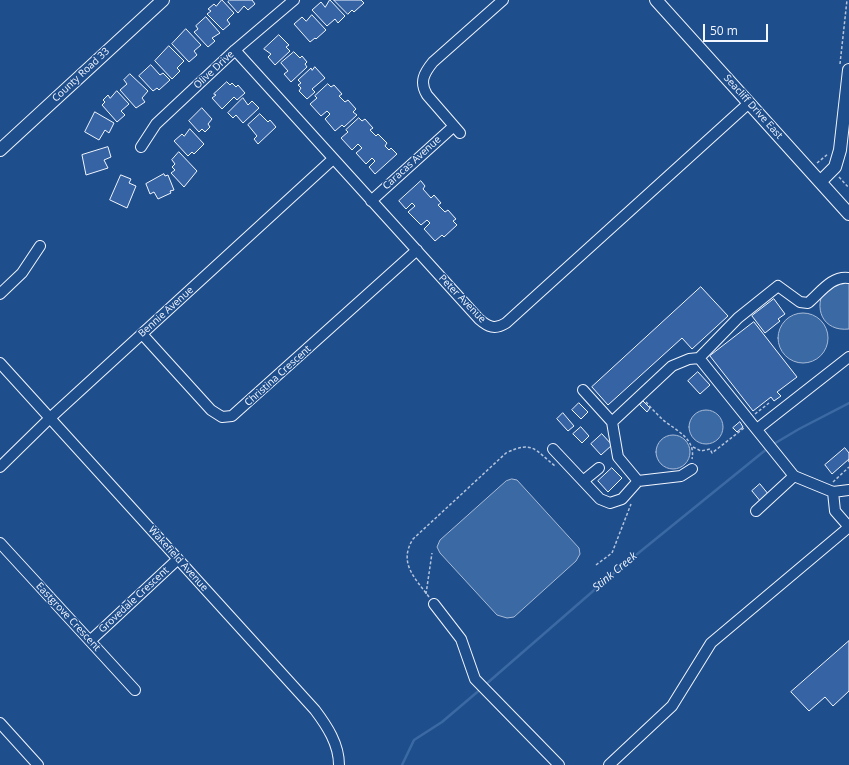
<!DOCTYPE html>
<style>
body{margin:0}
#map{position:relative;width:849px;height:765px;overflow:hidden;background:#1f4e8c;font-family:"Open Sans",sans-serif}
canvas{display:block}
.scale{position:absolute;left:703px;top:24px;width:65px;height:18px;box-sizing:border-box;border:2px solid #f2f6ff;border-top:0;padding-left:5px;font-size:12px;line-height:14px;white-space:nowrap;color:#f2f6ff;-webkit-text-stroke:3px #1f4e8c;paint-order:stroke}
</style>
<div id="map">
<canvas width="849" height="765"></canvas>
<div class="scale">50 m</div>
</div>
<script>
const ctx = document.querySelector('canvas').getContext('2d');
ctx.lineJoin = 'round';
function paint(path, color) { ctx.fillStyle = color; ctx.fill(path, 'evenodd'); }
function strokePath(path, color, width, dash) { ctx.strokeStyle = color; ctx.lineWidth = width; ctx.lineCap = dash ? 'butt' : 'round'; ctx.setLineDash(dash || []); ctx.stroke(path); }
function drawText(font, color, halo, rows, align = 'center') {
  ctx.font = font + ' "Open Sans",sans-serif'; ctx.lineWidth = 3; ctx.setLineDash([]); ctx.textBaseline = 'middle'; ctx.strokeStyle = halo; ctx.fillStyle = color; for (const [text, x, y, turn = 0] of rows) {
    ctx.save(); ctx.translate(x, y); ctx.rotate((+turn || 0) * Math.PI / 180); ctx.textAlign = isNaN(turn) ? turn : align; if (halo) ctx.strokeText(text, 0, 0); ctx.fillText(text, 0, 0); ctx.restore();
  }
}
const water = new Path2D(`
 M849,280V329C823,332 812,308 826,287Z
 M778 338a25 25 0 1 1 50 0a25 25 0 1 1-50 0Z
 M689 427a17 17 0 1 1 34 0a17 17 0 1 1-34 0Z
 M656 452a17 17 0 1 1 34 0a17 17 0 1 1-34 0Z
 M512,479L517,480L579,548L580,554L576,561L514,617L507,618L497,615L440,553L437,547L440,540L506,481Z`);
const stream = new Path2D(`
 M772,445L799,429L849,403
 M485,685L615,572L768,448
 M402,765L414,740L442,722L482,688`);
const building = new Path2D(`
 M222,0L234,13L227,20L230,24L223,30L207,14L211,11L208,9L214,4L216,6Z
 M230,0H252L255,4L248,10L244,6L238,13L228,2Z
 M330,0L345,16L338,23L335,19L327,26L312,10L321,2L325,7Z
 M334,0H361L364,3L354,12L352,10L348,14Z
 M312,15L326,30L316,39L315,38L310,42L294,24L302,17L306,21Z
 M206,17L220,33L212,38L215,41L208,47L194,32L198,29L196,26Z
 M186,29L201,45L194,51L197,55L189,62L172,44Z
 M279,35L289,45L286,47L290,51L275,65L268,57L271,54L264,49Z
 M169,46L184,61L177,68L180,71L172,79L155,61Z
 M294,52L300,58L302,56L307,62L305,64L307,67L291,82L284,74L288,71L281,63Z
 M151,65L160,75L163,73L170,80L159,90L157,88L153,91L139,76Z
 M315,67L325,78L312,89L315,92L307,99L299,91L301,88L298,85L301,83L298,80L311,68L312,70Z
 M130,74L148,91L142,98L145,102L136,108L120,90L127,84L124,80Z
 M227,82L230,85L232,83L236,87L238,85L245,93L237,100L234,97L222,109L212,98L216,95L214,94Z
 M328,84L331,87L334,85L342,94L339,96L345,102L348,100L356,109L353,112L357,115L344,127L342,125L335,131L325,119L330,114L327,111L321,116L310,104L317,98L315,96Z
 M117,91L129,104L121,111L125,115L117,122L102,105L105,102L103,100L108,95L110,98Z
 M243,98L248,105L252,101L259,108L243,123L236,115L233,118L228,113Z
 M202,108L212,119L208,124L210,127L205,132L202,129L199,132L189,121Z
 M95,112L114,123L109,133L105,130L99,140L85,132Z
 M260,114L268,122L270,120L276,127L258,144L254,139L257,136L248,125Z
 M359,118L362,121L365,119L373,128L370,130L376,136L378,134L387,143L385,146L389,150L391,148L397,154L375,174L369,167L375,161L372,158L366,164L356,153L362,148L358,144L352,150L341,138L348,132L346,130Z
 M190,129L204,144L194,154L192,152L188,156L174,141L182,134L184,136Z
 M108,147L111,157L104,160L108,168L86,175L82,155Z
 M179,152L197,171L184,187L171,173L175,170L172,167L175,164L172,160Z
 M164,174L165,176L168,175L174,190L170,191L171,193L158,199L154,192L150,194L146,184Z
 M121,175L131,179L129,183L136,186L127,208L110,200Z
 M421,181L425,186L423,189L431,198L434,195L441,203L438,205L445,212L448,210L456,219L453,221L457,225L444,237L442,235L435,241L424,229L430,223L427,220L421,225L408,212L415,206L412,203L406,209L399,201Z
 M701,287L728,316L692,349L682,338L608,405L592,387Z
 M774,299L785,314L778,319L780,321L765,333L752,316Z
 M754,322L797,377L777,392L781,396L774,401L771,397L753,411L710,356Z
 M698,372L710,385L700,394L688,381Z
 M643,401L650,408L647,412L640,405Z
 M579,403L588,412L581,419L572,410Z
 M563,413L574,426L568,431L557,419Z
 M740,422L743,427L737,432L733,428Z
 M581,427L589,436L582,443L573,434Z
 M602,434L612,445L601,455L591,444Z
 M845,448L849,453V459L832,474L825,465Z
 M612,468L622,478L608,492L598,481Z
 M760,484L769,495L761,502L752,491Z
 M849,641V691L833,706L825,697L809,711L791,692Z`);
const path = new Path2D(`
 M840,64L847,0
 M817,163L828,154
 M839,177L849,188
 M646,402C651,408 657,414 663,420C677,431 696,439 692,459
 M755,414L769,403
 M693,447L701,451L710,449L712,453L744,428
 M848,460L849,462
 M833,482L849,467
 M596,565L612,553L631,504
 M426,594L432,553
 M429,597C415,578 398,563 413,539L506,453C533,440 535,450 555,466`);
const minor = new Path2D(`
 M235,50L479,319C488,327 495,330 506,323L749,103
 M460,133L427,95C419,82 424,73 433,62L503,0
 M141,147L156,124L235,50L294,0
 M371,201L454,126
 M849,278C832,275 820,293 808,303L800,302L778,286L738,318L699,358L794,476L833,492L849,490
 M0,294L22,273L40,246
 M142,334L211,410L222,417L232,416L417,250
 M0,363L315,710C327,726 339,744 339,765
 M583,390L612,422
 M757,429L849,357
 M553,449L600,499L610,503L622,499L638,481L618,457L612,422L672,366L689,359L699,358
 M0,467L50,418L333,159
 M583,481L599,468
 M638,481L681,476L692,469
 M833,492L835,511L849,527
 M756,511L794,476
 M0,543L135,690
 M434,604L461,639L475,679L559,765
 M90,641L178,559
 M0,723L38,765
 M609,765L672,706L711,643L849,527`);
const major = new Path2D(`
 M656,0L849,214
 M0,150L163,0
 M820,182L835,167L840,150L849,70`);
const streetNames = [
 ["Olive Drive",214,70,-43],
 ["County Road 33",81,75,-43],
 ["Seacliff Drive East",753,107,48],
 ["Caracas Avenue",412,163,-42],
 ["Peter Avenue",462,299,46],
 ["Bennie Avenue",166,312,-42],
 ["Christina Crescent",278,376,-42],
 ["Wakefield Avenue",178,559,48],
 ["Grovedale Crescent",134,600,-43],
 ["Eastgrove Crescent",68,617,47]
];
const waterNames = [
 ["Stink Creek",615,572,-40]
];
paint(water, '#3b69a3');
strokePath(water, '#a8bbd7', 1);
strokePath(stream, '#3b69a3', 2.5);
paint(building, '#3563a3');
strokePath(building, '#f2f6ff', 1);
strokePath(minor, '#f2f6ff', 12);
strokePath(major, '#f2f6ff', 14);
strokePath(path, '#b3c4dc', 1.5, [3, 2]);
strokePath(minor, '#1f4e8c', 10);
strokePath(major, '#1f4e8c', 12);
drawText('10px', '#f2f6ff', '#1f4e8c', streetNames);
drawText('italic 11px', '#f2f6ff', '#1f4e8c', waterNames);
</script>
